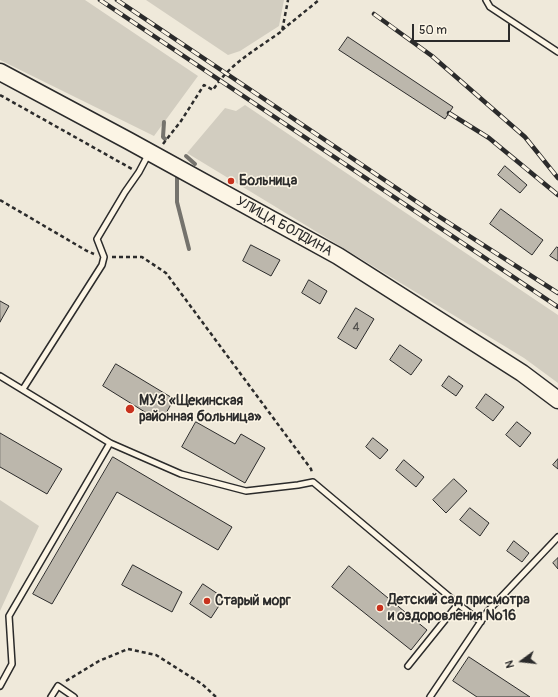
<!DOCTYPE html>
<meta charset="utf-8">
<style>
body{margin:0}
#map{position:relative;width:558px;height:697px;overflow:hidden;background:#efe9da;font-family:Pangolin,sans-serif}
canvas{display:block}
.north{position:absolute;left:502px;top:641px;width:40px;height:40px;-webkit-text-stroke:3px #fcf5e5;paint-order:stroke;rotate:255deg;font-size:11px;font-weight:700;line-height:16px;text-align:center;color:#2b2b2b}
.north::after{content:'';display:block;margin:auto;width:14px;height:18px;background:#2b2b2b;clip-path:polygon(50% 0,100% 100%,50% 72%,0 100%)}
.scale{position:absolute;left:412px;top:24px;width:98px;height:18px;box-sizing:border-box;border:2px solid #2b2b2b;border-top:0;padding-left:5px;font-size:12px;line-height:14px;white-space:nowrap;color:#2b2b2b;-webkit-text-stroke:3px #fcf5e5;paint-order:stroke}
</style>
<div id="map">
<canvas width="558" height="697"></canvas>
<div class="north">N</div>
<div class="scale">50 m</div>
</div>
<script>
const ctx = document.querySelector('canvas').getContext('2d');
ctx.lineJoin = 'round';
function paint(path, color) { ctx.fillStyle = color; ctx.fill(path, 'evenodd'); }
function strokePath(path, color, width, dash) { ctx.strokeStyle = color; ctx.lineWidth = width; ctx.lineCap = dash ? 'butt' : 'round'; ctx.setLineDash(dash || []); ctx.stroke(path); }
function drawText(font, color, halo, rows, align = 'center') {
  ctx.font = font + ' Pangolin,sans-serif'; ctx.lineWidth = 3; ctx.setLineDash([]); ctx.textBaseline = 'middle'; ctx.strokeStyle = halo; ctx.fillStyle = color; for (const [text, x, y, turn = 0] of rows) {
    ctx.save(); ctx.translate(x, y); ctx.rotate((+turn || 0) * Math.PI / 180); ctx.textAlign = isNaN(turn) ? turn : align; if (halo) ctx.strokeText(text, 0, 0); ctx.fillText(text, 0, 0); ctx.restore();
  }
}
const green = new Path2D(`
 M0,0H85L198,76L154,136L0,60Z
 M146,0H284L279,26L240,51L228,55Z
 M245,105L558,315V383L524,358L187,153L225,108L236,111Z
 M0,500L39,526L0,611Z`);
const stream = new Path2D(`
 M164,122L163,137L165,139
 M186,156L195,164
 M177,177V202L189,249`);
const building = new Path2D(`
 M348,37L453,107L445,119L339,50Z
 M505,166L527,185L520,193L498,175Z
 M501,209L543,240L532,255L490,224Z
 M251,245L280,260L271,276L243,261Z
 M557,247L558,248V261L550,256Z
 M309,280L327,291L320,304L302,293Z
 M0,301L9,306L0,322Z
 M356,308L374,319L356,349L338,338Z
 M400,345L422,360L411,375L390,360Z
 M116,364L174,399L161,422L103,386Z
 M449,376L463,386L456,396L442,386Z
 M486,394L504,407L493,421L476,408Z
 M196,422L235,444L241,434L265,448L245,483L182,447Z
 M517,422L531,433L520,447L506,435Z
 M0,433L62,469L47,494L0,467Z
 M373,438L388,450L380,459L366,447Z
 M113,457L232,527L218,550L117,492L52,604L33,594Z
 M558,459V469L553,465Z
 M404,460L424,477L416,487L396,470Z
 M454,479L467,491L446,513L433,500Z
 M470,508L489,523L480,536L460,520Z
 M514,541L529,553L522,562L507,551Z
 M558,558V569L553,563Z
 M133,565L182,592L172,612L122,585Z
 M349,566L427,630L411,650L332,587Z
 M203,584L224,598L211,618L190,604Z
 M469,657L530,697H477L453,681Z`);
const path = new Path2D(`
 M282,30L319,0
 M0,95L132,169
 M163,144L181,121L204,85L213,90C229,64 257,49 282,31L288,0
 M0,200L87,251L94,254
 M112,257H142L166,273L311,469L312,473
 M66,681L99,661L128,649L156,655L202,684L216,697`);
const service = new Path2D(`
 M486,0L490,7L558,52
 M0,376L110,443L9,616L12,664L0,686
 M23,389L102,265L104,257L97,239L125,192L139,172L148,155
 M110,443L181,474L246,491L298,485L313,482L458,604L481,622
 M408,666L458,604
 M51,697L58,686L74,697
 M430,697L488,611L558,537`);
const primary = new Path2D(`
 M0,72L129,141L338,256L522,373L558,400`);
const rail = new Path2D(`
 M100,0L558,307
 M117,0L432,212L558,293
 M374,14L432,56L525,137L558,178
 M449,113L489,138L558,195`);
const markers = [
 [231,181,4,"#c8321e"],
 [130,409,5,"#c8321e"],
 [207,601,4,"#c8321e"],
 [380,608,4,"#c8321e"]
];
const numberNames = [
 ["4",356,328]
];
const poiNames = [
 ["Больница",239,181],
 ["МУЗ «Щекинская",139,401],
 ["районная больница»",139,417],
 ["Детский сад присмотра",388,600],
 ["и оздоровления №16",388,616],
 ["Старый морг",215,601]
];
const streetNames = [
 ["УЛИЦА БОЛДИНА",284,227,29]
];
paint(green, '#d2cdc0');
strokePath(stream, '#75736d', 4);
paint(building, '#bcb7ac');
strokePath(building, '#2b2b2b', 1);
strokePath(service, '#2b2b2b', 8);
strokePath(primary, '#2b2b2b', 19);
strokePath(path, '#2b2b2b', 2.5, [4, 3]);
strokePath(service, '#fcf5e5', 5);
strokePath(primary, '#fcf5e5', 16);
strokePath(rail, '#2b2b2b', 4.5);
strokePath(rail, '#fcf5e5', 3, [9]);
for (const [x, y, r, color] of markers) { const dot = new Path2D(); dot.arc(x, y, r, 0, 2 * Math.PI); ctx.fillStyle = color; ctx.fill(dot); strokePath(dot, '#fcf5e5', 1.5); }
drawText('12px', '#4f4e4b', null, numberNames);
drawText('bold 14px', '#2b2b2b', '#fcf5e5', poiNames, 'left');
drawText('14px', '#2b2b2b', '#fcf5e5', streetNames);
</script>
